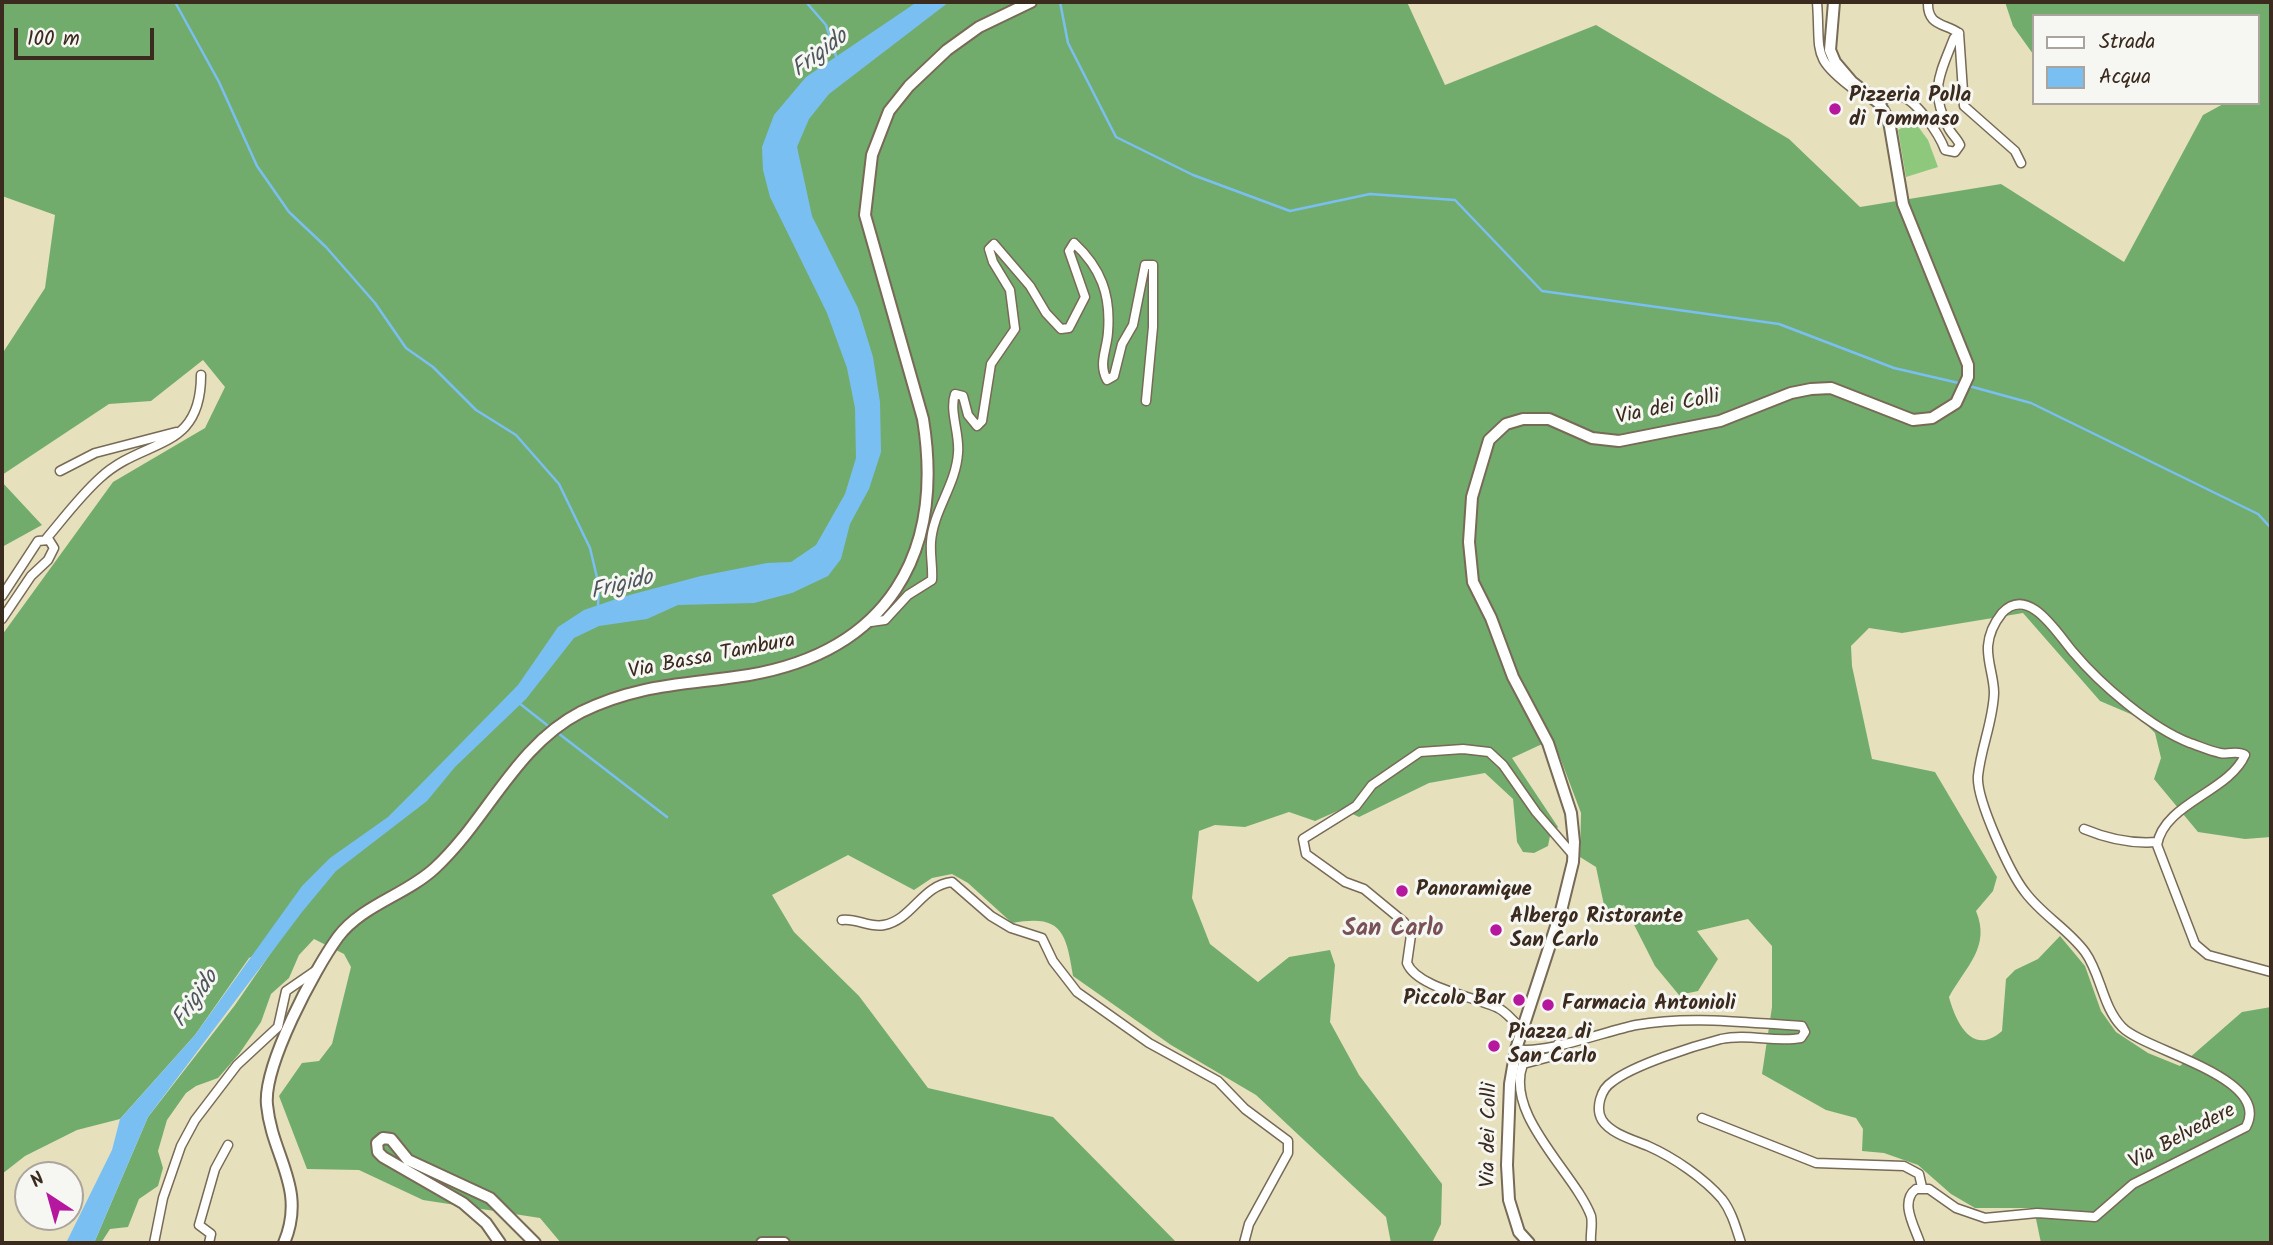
<!DOCTYPE html>
<style>
body{margin:0}
#map{position:relative;width:2273px;height:1245px;overflow:hidden;background:#e7e0bd;font-family:Kalam,sans-serif}
canvas{display:block}
.frame{position:absolute;inset:0;border:4px solid #3b2a1e;pointer-events:none}
.legend{position:absolute;left:2032px;top:14px;width:228px;height:91px;box-sizing:border-box;background:#f6f6f2;border:2px solid #aba49d;margin:0;padding:9px 12px;list-style:none;font-size:21px;color:#3b2a1e}
.legend li{display:flex;align-items:center;gap:14px;height:35px}
.legend b{width:35px;border:2px solid #aba49d}
.north{position:absolute;left:14px;top:1161px;width:70px;height:70px;box-sizing:border-box;background:#f6f6f2;border:2px solid #aba49d;border-radius:50%;rotate:324deg;font-size:19px;font-weight:700;line-height:28px;text-align:center;color:#3b2a1e}
.north::after{content:'';display:block;margin:auto;width:24px;height:32px;background:#b5179e;clip-path:polygon(50% 0,100% 100%,50% 72%,0 100%)}
.scale{position:absolute;left:14px;top:28px;width:140px;height:32px;box-sizing:border-box;border:4px solid #3b2a1e;border-top:0;padding-left:9px;font-size:21px;line-height:24px;white-space:nowrap;color:#3b2a1e;-webkit-text-stroke:5px #f6f6f2;paint-order:stroke}
</style>
<div id="map">
<canvas width="2273" height="1245"></canvas>
<div class="frame"></div>
<ul class="legend">
<li><b style="height:9px;background:#fff"></b>Strada</li>
<li><b style="height:19px;background:#7abff1"></b>Acqua</li>
</ul>
<div class="north">N</div>
<div class="scale">100 m</div>
</div>
<script>
const ctx = document.querySelector('canvas').getContext('2d');
ctx.lineJoin = 'round';
function paint(path, color) { ctx.fillStyle = color; ctx.fill(path, 'evenodd'); }
function strokePath(path, color, width, dash) { ctx.strokeStyle = color; ctx.lineWidth = width; ctx.lineCap = dash ? 'butt' : 'round'; ctx.setLineDash(dash || []); ctx.stroke(path); }
function drawText(font, color, halo, rows, align = 'center') {
  ctx.font = font + ' Kalam,sans-serif'; ctx.lineWidth = 6; ctx.setLineDash([]); ctx.textBaseline = 'middle'; ctx.strokeStyle = halo; ctx.fillStyle = color; for (const [text, x, y, turn = 0] of rows) {
    ctx.save(); ctx.translate(x, y); ctx.rotate((+turn || 0) * Math.PI / 180); ctx.textAlign = isNaN(turn) ? turn : align; if (halo) ctx.strokeText(text, 0, 0); ctx.fillText(text, 0, 0); ctx.restore();
  }
}
const green = new Path2D(`
 M1914,121L1928,140L1938,167L1906,177L1898,130Z`);
const forest = new Path2D(`
 M2,2H1407L1445,85L1596,25L1789,139L1860,207L2001,184L2124,262L2203,115L2225,103H2257V16H2033V54L2013,26L2005,2H2271V837L2245,839L2198,832L2154,779L2161,758L2155,733L2140,718L2100,701L2023,613L1902,633L1869,628L1851,646L1852,666L1872,759L1935,772L1997,877L1993,891L1976,911C1991,947 1966,966 1949,997C1956,1023 1973,1057 2002,1031L2006,979L2015,970L2038,959L2060,936L2085,966L2101,1011L2116,1032L2148,1053L2180,1066L2242,1012L2271,1007V1243H2041L2036,1219L2030,1208H1975L1951,1194L1918,1165L1884,1153L1862,1151L1863,1129L1856,1118L1826,1110L1762,1074L1772,1007V946L1748,919L1697,931L1718,959L1698,991L1679,995L1655,966L1624,905L1605,910L1596,867L1580,857L1581,813L1553,739L1512,758L1558,827L1550,836L1548,846L1534,853L1523,852L1517,842L1513,799L1485,773L1429,783L1359,817L1342,809L1315,821L1289,812L1245,827L1215,825L1199,831L1192,898L1210,944L1258,982L1289,957L1330,950L1335,965L1330,1022L1359,1075L1442,1184L1441,1224L1432,1243H1391L1386,1217L1256,1095L1171,1045L1073,976C1066,931 1061,914 1012,923L968,883L952,874L932,878L914,890L848,855L772,895L794,932L859,996L928,1088L1053,1117L1177,1243H561L540,1218L423,1200L359,1170L307,1169L279,1096L302,1063L319,1061L332,1044L351,967L344,954L314,939L299,955L289,978L271,994L261,1022L239,1054L218,1078L196,1086L186,1093L167,1120L158,1151L163,1168L158,1186L139,1199L128,1227L110,1229L101,1243H94L148,1117L235,1005L277,944L249,958L195,1035L120,1119L77,1130L25,1156L2,1174V635L113,482L205,428L225,387L203,360L151,401L109,404L2,475V354L45,288L55,215L2,196Z
 M2,482L42,525L2,547Z`);
const water = new Path2D(`
 M917,2H949L829,94L809,119L797,147L812,216L858,308L873,357L880,402L881,452L869,489L850,524L841,559L828,576L792,593L754,603L678,605L647,619L599,626L574,638L526,699L455,767L427,801L336,871L302,912L148,1117L94,1243H66L112,1150L120,1119L195,1035L302,886L330,858L388,817L416,789L518,685L558,627L584,610L622,597L701,576L767,563L791,562L816,545L845,494L856,458L855,408L847,368L827,313L770,197L763,170L762,147L774,115L806,77Z`);
const stream = new Path2D(`
 M175,2L219,82L257,166L289,212L326,247L375,303L406,348L433,367L476,410L516,435L559,484L590,548L599,586L598,605
 M806,2L826,25L836,56
 M1060,2L1068,43L1116,137L1193,175L1290,211L1370,194L1455,200L1542,291L1779,324L1894,368L1963,384
 M1969,386L2031,403L2258,514L2271,528
 M519,703L547,725
 M558,733L667,817`);
const street = new Path2D(`
 M1817,2C1821,54 1810,57 1856,91
 M1928,2C1927,26 1944,23 1959,33
 M1959,33L1964,106L2015,151L2021,163
 M1879,103C1885,99 1891,95 1899,96C1916,98 1940,136 1945,150L1955,152L1960,145C1957,138 1951,134 1948,127C1929,90 1940,74 1954,38L1959,33
 M60,471L95,453L176,432
 M46,539C63,519 80,496 100,478C144,437 201,453 201,375
 M2,596L38,541L49,540L54,548L48,560L31,576L2,619
 M871,622L885,620L908,595L932,580C933,567 930,555 931,542C933,511 956,485 958,453C960,434 949,411 955,394L963,396L968,415L977,426L982,421L991,364L1015,329L1010,290L993,262L989,249L994,244L1030,286L1046,313L1061,329L1069,328L1085,297L1069,251L1074,243C1101,268 1111,295 1108,332C1107,350 1098,363 1107,380L1114,376L1122,344L1133,325L1145,265H1153V327L1146,401
 M2084,829C2108,839 2132,844 2157,842
 M842,920C857,918 869,928 884,925C912,920 922,885 952,882L991,916L1011,928L1042,938L1053,961L1077,992L1149,1043L1218,1081L1245,1109L1288,1141V1153L1249,1224L1244,1243
 M1523,1029C1514,1023 1507,1012 1498,1008C1476,997 1417,988 1407,963L1411,935L1404,922L1364,889L1345,882L1306,854L1303,839L1356,806L1372,785L1420,752L1463,749L1489,752L1503,765L1536,812L1574,856
 M1558,1044L1557,1055L1523,1064C1504,1115 1575,1173 1591,1216C1593,1224 1590,1235 1591,1243
 M1516,1049C1544,1055 1606,1031 1636,1025C1691,1015 1747,1023 1802,1026L1805,1032L1801,1038C1775,1043 1748,1033 1721,1039C1694,1046 1633,1065 1612,1082C1601,1089 1595,1108 1602,1120C1611,1134 1634,1140 1648,1146C1673,1157 1704,1178 1722,1199C1732,1212 1736,1228 1741,1243
 M1702,1118L1816,1163L1904,1166L1919,1174L1922,1187
 M154,1243L163,1198L181,1146L195,1120L237,1065L278,1027L286,991L315,971
 M209,1243L211,1234L199,1225L215,1169L228,1145
 M1920,1243C1915,1227 1899,1202 1916,1189H1929L1956,1208L1985,1218L2037,1213L2095,1217L2133,1184L2246,1127C2273,1077 2145,1051 2122,1027C2102,1006 2101,974 2085,952C2068,929 2042,915 2025,892C2010,873 1976,799 1978,776C1981,747 1993,722 1994,693C1994,677 1987,662 1988,646C1989,633 1994,623 2002,613C2029,584 2058,635 2074,653C2100,684 2151,728 2190,743C2199,746 2210,751 2220,753C2229,755 2237,750 2245,755C2229,792 2164,803 2157,845L2195,944L2208,955L2271,972`);
const secondary = new Path2D(`
 M284,1243C307,1188 272,1157 267,1105C263,1066 314,970 338,937C362,905 406,895 435,868C487,820 515,746 581,712C640,683 687,685 749,675C887,651 945,555 923,419L865,215L872,155L889,111L909,86L947,50L979,27L1031,2
 M500,1243L486,1223L463,1203L383,1157L378,1152L377,1143L383,1138L391,1139L408,1160L490,1198L535,1243
 M762,1243H784
 M1529,1243L1519,1232L1509,1200L1507,1165L1510,1084L1516,1049L1561,911L1573,862L1574,842L1571,813L1548,743L1513,677L1491,618L1473,582L1469,542L1472,497L1489,440L1506,424L1523,419H1549L1592,438L1619,441L1720,421L1791,393L1811,389L1831,388L1913,420L1932,418L1956,403L1968,377V365L1903,204L1889,121L1879,103L1852,82L1835,62L1830,50L1834,2`);
const markers = [
 [1835,109,7,"#b5179e"],
 [1402,891,7,"#b5179e"],
 [1496,930,7,"#b5179e"],
 [1519,1000,7,"#b5179e"],
 [1548,1005,7,"#b5179e"],
 [1494,1046,7,"#b5179e"]
];
const poiNames = [
 ["Pizzeria Polla",1849,97],
 ["di Tommaso",1849,121],
 ["Panoramique",1416,891],
 ["Albergo Ristorante",1510,918],
 ["San Carlo",1510,942],
 ["Piccolo Bar",1505,1000,"right"],
 ["Farmacia Antonioli",1562,1005],
 ["Piazza di",1508,1034],
 ["San Carlo",1508,1058]
];
const streetNames = [
 ["Via dei Colli",1668,409,-12],
 ["Via Bassa Tambura",712,658,-11],
 ["Via dei Colli",1491,1135,-89],
 ["Via Belvedere",2183,1138,-28]
];
const waterNames = [
 ["Frigido",821,55,-37],
 ["Frigido",622,587,-14],
 ["Frigido",197,1000,-55]
];
const quarterNames = [
 ["San Carlo",1393,931]
];
paint(green, '#8dc87c');
paint(forest, '#72ac6c');
paint(water, '#7abff1');
strokePath(stream, '#7abff1', 2.5);
strokePath(street, '#776a56', 11);
strokePath(secondary, '#776a56', 14);
strokePath(street, '#fff', 8);
strokePath(secondary, '#fff', 10);
for (const [x, y, r, color] of markers) { const dot = new Path2D(); dot.arc(x, y, r, 0, 2 * Math.PI); ctx.fillStyle = color; ctx.fill(dot); strokePath(dot, '#f6f6f2', 2.5); }
drawText('bold 21px', '#3b2a1e', '#f6f6f2', poiNames, 'left');
drawText('21px', '#3b2a1e', '#f6f6f2', streetNames);
drawText('italic 23px', '#4e575d', '#f6f6f2', waterNames);
drawText('bold 24px', '#785257', '#f6f6f2', quarterNames);
</script>
